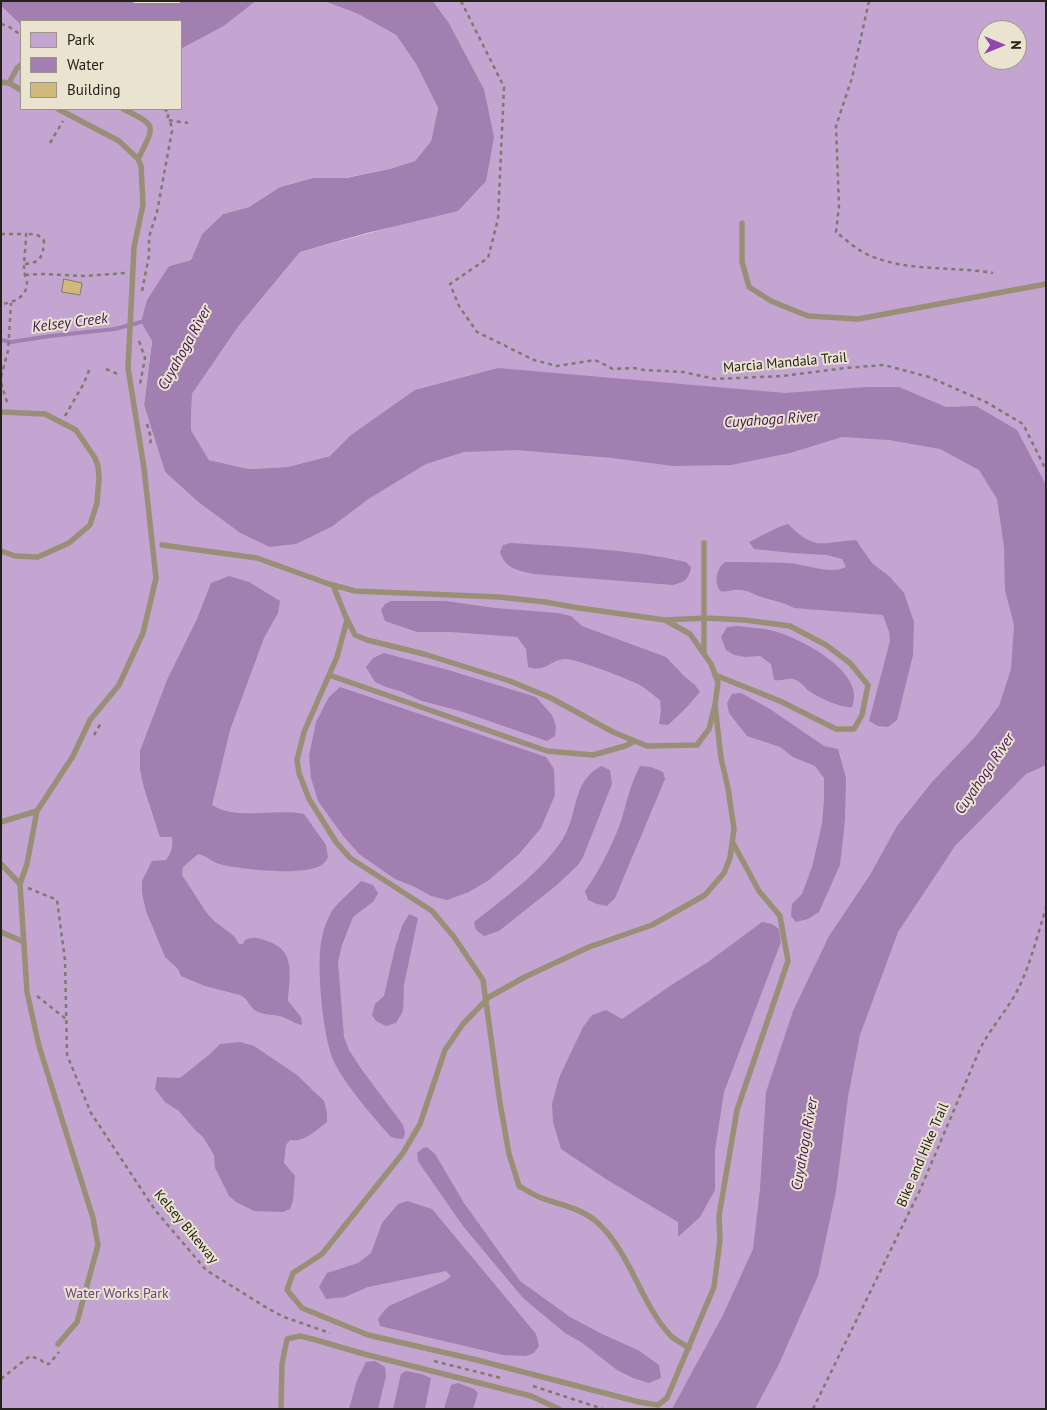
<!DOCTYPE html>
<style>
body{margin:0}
#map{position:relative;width:1047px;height:1410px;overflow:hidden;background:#eae3d0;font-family:"PT Sans",sans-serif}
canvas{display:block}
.frame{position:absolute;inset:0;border:2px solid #24221b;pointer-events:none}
.legend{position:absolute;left:20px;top:20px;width:162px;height:90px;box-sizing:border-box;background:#eae3d0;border:1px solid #9b9688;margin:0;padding:6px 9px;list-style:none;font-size:15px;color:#24221b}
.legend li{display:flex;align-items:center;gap:10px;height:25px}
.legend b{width:25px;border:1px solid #9b9688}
.north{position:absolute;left:977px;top:20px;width:50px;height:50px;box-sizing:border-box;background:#eae3d0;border:1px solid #9b9688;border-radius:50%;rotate:90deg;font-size:14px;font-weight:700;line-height:20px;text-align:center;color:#24221b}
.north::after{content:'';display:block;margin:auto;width:18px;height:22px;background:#9544b3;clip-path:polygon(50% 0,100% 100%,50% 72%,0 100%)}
</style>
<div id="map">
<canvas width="1047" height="1410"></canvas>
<div class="frame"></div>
<ul class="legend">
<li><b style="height:14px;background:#c4a4d1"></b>Park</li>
<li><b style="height:14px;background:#a27fb1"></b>Water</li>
<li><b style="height:14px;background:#d1b97c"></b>Building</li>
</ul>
<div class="north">N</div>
</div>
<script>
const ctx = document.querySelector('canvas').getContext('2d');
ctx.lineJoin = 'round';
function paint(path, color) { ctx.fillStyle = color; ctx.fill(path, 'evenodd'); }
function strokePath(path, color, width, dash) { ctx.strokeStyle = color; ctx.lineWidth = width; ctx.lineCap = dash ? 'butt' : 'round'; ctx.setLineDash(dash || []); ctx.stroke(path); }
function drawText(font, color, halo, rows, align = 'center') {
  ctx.font = font + ' "PT Sans",sans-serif'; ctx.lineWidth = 4; ctx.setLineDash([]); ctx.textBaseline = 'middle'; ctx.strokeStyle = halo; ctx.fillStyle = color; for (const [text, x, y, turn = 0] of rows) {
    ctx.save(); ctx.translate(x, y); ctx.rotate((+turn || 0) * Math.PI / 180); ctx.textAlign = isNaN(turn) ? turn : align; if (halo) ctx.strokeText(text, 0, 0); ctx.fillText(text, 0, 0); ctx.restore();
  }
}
const green = new Path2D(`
 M256,1H324L358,14L396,35L416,64L438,108L431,141L415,161L389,169L345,178H313L280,187L249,207L223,214L202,234L191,260L169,266L141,322L152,340L144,405L165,472L198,502L240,533L269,547L333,526L370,498L330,456L287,467L249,469L209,460L191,430L192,394L238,327L300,252L406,223L484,89L449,23L433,1H1046V1409H1V6L21,25V109H181V49L224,26ZM987,30H1017V60H987Z`);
const water = new Path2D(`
 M1,1H129L135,3H179L182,1H256L224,26L181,49V21H21V25L1,6Z
 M324,1H433L449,23L484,89L494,137L486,181L458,211L367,233L300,252L238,327L192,394L191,430L209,460L249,469L287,467L330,456L351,435L415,390L498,368L785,393L866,387H899L946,407L976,406L1017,430L1046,485V765L1026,774L955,846L898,932L860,1035L848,1097L836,1191L818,1276L779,1364L755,1409H672L723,1315L753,1249L760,1189L766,1092L793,1011L829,936L870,875L897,826L932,782L974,738L999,706L1011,669L1014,625L1005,590L1004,547L997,499L979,470L940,449L889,440L842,437L790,453L731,465L673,466L612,458L516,450L464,452L426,464L370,498L333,526L296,544L269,547L240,533L198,502L165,472L144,405L152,341L141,322L147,300L169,266L191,260L202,234L223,214L249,207L280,187L313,178H346L389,169L415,161L431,141L438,108L416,64L396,35L358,14Z
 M788,524C816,552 822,542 856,540L872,563L890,577L904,593L914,622L913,655L897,720L888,727L878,726L869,721L890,641L889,632L883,615L794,608C782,601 772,601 759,596C753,594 747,590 740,590C733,589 727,593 720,591C714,581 716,569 725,562C746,562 767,562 788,563C806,564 830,575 846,567L842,559L827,555L793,553L754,549L749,542C762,536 776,527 788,524Z
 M511,543C570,547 628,549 686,562L691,567C689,579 685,582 673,585L533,574C517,570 506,569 500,552L503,545Z
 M229,576L249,582L280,601L278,613L264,638L230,730L212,805C237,821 276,808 304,814L326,845L328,857C327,859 326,861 324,863C308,878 240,869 219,864C212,862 206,855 198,854L183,867L182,875L206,912L214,921L234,936L239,944H243L245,940C253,936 259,938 267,941C297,950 289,977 288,1001L301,1017L302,1025C294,1023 290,1020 283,1017C275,1014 265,1016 256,1011C249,1007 248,998 240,995L205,986L181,976L178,969L165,957L146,911L142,893V881L152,861L166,860C172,852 173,846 172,837H160L144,788L140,770V751L167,680L197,619L211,583Z
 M391,601H446L495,608L558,613L571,616L582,626L666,657L684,676L695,685L700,692L686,708L668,725L659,724L661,710L660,700C653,695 646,688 638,684C625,678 577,659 565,659C549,660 546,673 528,667L526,649L517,637L451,632H417L385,621L381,610L385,604Z
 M739,626C749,628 760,628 770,630C797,636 868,672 852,707C843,709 817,697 809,691C804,687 800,680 793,679C787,678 783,681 774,680L771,664L760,656L745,657L734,655L726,650L721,637L727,627Z
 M384,653L448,670L536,697L552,715L556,726L555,736L547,741L460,711L422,701L400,691L386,687L375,682L366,667L373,658Z
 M340,687L546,757L554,769L555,795L541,828L519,854L489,880L469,892L447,900L431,896L415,887L395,879L359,854L344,837L318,801L311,778L309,756L316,722L329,697Z
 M741,693L770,709L824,746L838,749L846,778L845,820L840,865L819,912L808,919L796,922L791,916L792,904L802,894L812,867L822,824L824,800V778L815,766L793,757L780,747L747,736L729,713L727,703L732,694Z
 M601,766L610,770L612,784L583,857L578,865L558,884L499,931L484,936L476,930L474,922C503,899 551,865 567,831C578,806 574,781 601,766Z
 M640,766L651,767L663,772L665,779L615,898L607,906L597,904L588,900L585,891C599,872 615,840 622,818C627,800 631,783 640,766Z
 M361,881L373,885L378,893L374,901L353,917L342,945L338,962L344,1037L349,1050L362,1070L403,1125L405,1133L403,1139L394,1138L390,1136C370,1113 350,1091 335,1064C323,1041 318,977 320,951C321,937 325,923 332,911C340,900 352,891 361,881Z
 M409,914L418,918L404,985L403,1011L396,1023L386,1026L376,1021L372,1015L375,1004L384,996L395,948L402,926Z
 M762,922L772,924L779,929L781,942L724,1092L715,1150V1190L700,1217L678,1237V1222L609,1181L561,1149L553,1122L552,1104L559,1078L583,1027L592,1015L606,1010L622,1019L673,984L708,962Z
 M240,1042L254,1046L297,1075L324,1101L327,1113V1122C316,1130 304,1143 290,1140L286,1145L284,1163L295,1176L293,1201L290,1209L283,1212L254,1211L236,1202L229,1196L215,1168L214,1155L203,1137L195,1130L179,1111L165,1102L155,1089L157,1077L180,1078L210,1054L220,1044Z
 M427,1147L435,1154L464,1203L520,1281L570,1317L602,1334L638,1350L659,1365L661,1378L649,1383L633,1378L617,1370L581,1342L565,1333L523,1298L463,1226L424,1170L418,1161L417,1153L423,1148Z
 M407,1201L432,1209L536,1334L539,1346L534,1353L526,1356L503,1355L380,1326L378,1319L383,1312L389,1306L445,1281L451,1276L446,1271L368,1287L345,1297L326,1299L319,1287L327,1273L358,1263L371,1253L382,1223L398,1204Z
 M375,1361L385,1367L386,1376L378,1409H349L357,1380L366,1362Z
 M406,1371L421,1374L431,1378L425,1409H393L401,1374Z
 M458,1383L474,1389L478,1393L473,1409H444L451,1385Z`);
const stream = new Path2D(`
 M1,340L11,342L50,336L115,329L141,322`);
const building = new Path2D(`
 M64,279L82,283L80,295L62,292Z`);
const path = new Path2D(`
 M461,1L504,87L498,219L488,258L450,284L459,306L477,332L534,360L557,366L595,360L613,369L634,368L644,370L683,372L715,379L783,376L845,368L884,365L929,377L986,402L1023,424L1046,470
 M869,1L852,78L836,126L839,206L836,232C846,240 858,251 871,256C909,272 953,266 993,273
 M1,24L8,26L21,35
 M164,109L169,112L167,120L188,123
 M50,143L63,121
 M1,234H26C26,245 24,258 24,269C24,274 27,280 27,284C26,298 12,303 1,304
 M25,264C41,263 43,256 44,241C40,234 34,234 26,234
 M25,275L43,274L84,276L126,273
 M142,291L149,256V237L157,212L172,131L170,120
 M139,341L145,358L140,384
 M106,369L120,375
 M1,377L8,351L11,303
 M1,383L8,405
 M65,416L84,383L90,368
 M147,424L151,438L150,445
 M94,735L101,723
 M28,888L57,900L65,960L67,1055L91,1113L155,1210L206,1270L267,1308L284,1317L330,1333
 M37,996L66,1019
 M434,1361L501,1378
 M1,1379L30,1356L41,1360L45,1364H49L59,1352
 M533,1386L603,1409
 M813,1409L920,1190L979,1051C989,1030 1005,1013 1016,993C1030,967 1037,936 1046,908`);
const service = new Path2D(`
 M1,82L9,83L21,90
 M9,83L17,68L21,65
 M123,109C158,126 155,125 138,159
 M742,223V262L749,287L771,301L808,316L858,319L1046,284
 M1,412L45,414L76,430L95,458L98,466L99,478L97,503L90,525L69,543L38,557L15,556L1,551
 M162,545L257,558L329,584L333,585L355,591L499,597L545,602L579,608L665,620L690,634L711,664L718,682L715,705L709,729L697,745L647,746L613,732L551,698L510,681L424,654L367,640L355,635L345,615L333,585
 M347,620L337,657L304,732L297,760L299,773L309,799L336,842L350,858L432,911L454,937L483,980L500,1103L509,1154L519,1186C526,1190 532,1194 539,1197C559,1205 582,1208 598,1223C631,1254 640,1302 670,1335C675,1340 683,1344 689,1348
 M665,620L706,618L745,620L790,626L826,645L850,663L868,685L862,715L854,729H836L780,701L715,675
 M704,652V543
 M329,675L547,751L593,755L625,746L635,741
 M715,705L721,758L728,788L734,829L730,858L724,873L705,895L652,925L589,947L525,977L489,997L463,1024L445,1050L420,1124L403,1153L322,1254L293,1273L287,1290L302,1308L368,1335L477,1360L639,1402L658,1405L667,1398L714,1287L720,1240L719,1216L737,1110L788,961L780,916L759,891L733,843
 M37,811L27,864L20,884L27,992L39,1046L93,1218L98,1245L77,1322L58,1344
 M1,822L37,811L73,756L90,720L119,685L143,633L156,578L144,468L128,368L134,247L143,205L141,166L138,159L119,141L58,109
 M1,864L20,884
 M1,932L24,942
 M281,1409L282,1364L287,1339L300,1336L316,1340L364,1354L531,1396L559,1409`);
const streetNames = [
 ["Marcia Mandala Trail",785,363,-5],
 ["Bike and Hike Trail",923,1155,-67],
 ["Kelsey Bikeway",186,1227,50]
];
const parkNames = [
 ["Water Works Park",117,1294]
];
const waterNames = [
 ["Kelsey Creek",70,323,-7],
 ["Cuyahoga River",185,348,-61],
 ["Cuyahoga River",771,420,-4],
 ["Cuyahoga River",985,774,-56],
 ["Cuyahoga River",805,1144,-80]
];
paint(green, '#c4a4d1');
paint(water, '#a27fb1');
strokePath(stream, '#a27fb1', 4);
paint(building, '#d1b97c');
strokePath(building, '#847c6b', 1);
strokePath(path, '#7e7a6d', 2.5, [4, 4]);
strokePath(service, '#998f76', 5.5);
drawText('14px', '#24221b', '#eae3d0', streetNames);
drawText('14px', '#6e4080', '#eae3d0', parkNames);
drawText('italic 15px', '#431553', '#eae3d0', waterNames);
</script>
